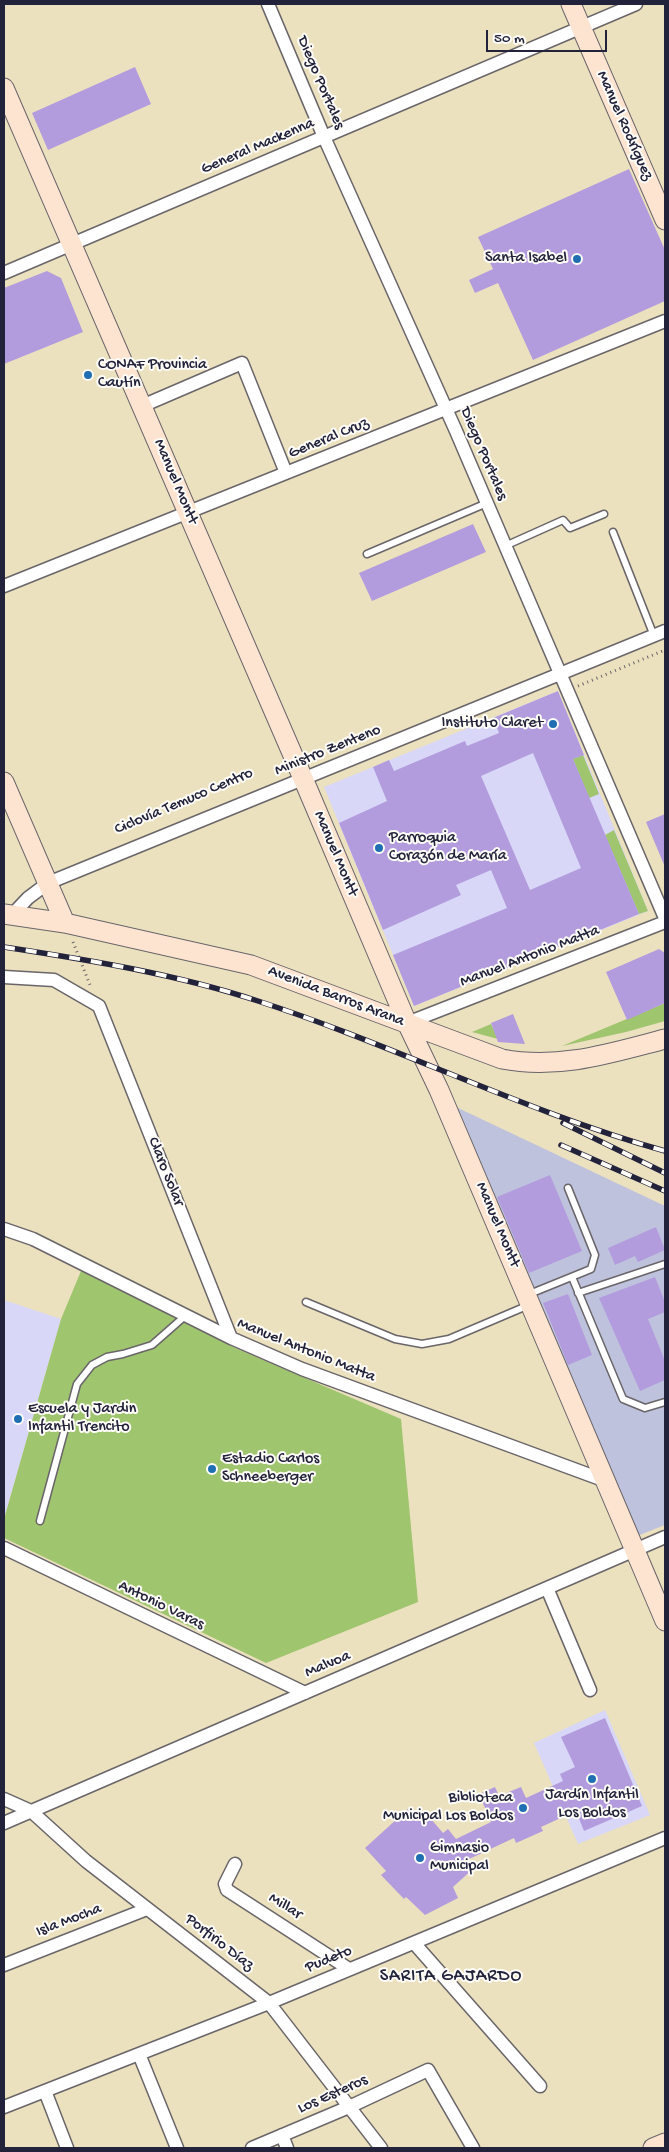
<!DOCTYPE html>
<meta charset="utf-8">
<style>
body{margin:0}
#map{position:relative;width:669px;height:2152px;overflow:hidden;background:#ece1bf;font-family:"Gochi Hand",sans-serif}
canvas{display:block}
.frame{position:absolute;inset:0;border:5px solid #22223b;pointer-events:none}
.scale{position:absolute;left:486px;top:30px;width:121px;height:22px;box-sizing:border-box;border:2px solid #22223b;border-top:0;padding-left:6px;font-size:15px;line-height:18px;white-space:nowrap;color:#22223b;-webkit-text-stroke:4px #fdfcf7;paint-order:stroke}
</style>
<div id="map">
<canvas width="669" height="2152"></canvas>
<div class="frame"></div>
<div class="scale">50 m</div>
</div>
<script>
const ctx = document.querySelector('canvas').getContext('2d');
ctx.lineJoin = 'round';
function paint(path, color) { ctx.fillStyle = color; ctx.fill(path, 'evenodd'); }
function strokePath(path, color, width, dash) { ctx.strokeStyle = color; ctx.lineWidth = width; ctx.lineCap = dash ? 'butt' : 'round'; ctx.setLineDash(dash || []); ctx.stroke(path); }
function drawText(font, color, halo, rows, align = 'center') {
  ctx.font = font + ' "Gochi Hand",sans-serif'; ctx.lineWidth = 4; ctx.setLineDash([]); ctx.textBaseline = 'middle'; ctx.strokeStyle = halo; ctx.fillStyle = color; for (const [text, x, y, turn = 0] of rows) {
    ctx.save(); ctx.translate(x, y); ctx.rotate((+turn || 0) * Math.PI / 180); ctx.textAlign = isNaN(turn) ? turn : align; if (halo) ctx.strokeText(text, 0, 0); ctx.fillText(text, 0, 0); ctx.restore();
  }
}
const built = new Path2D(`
 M558,691L648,911L414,1006L324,787Z
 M4,1300L61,1319L4,1519Z
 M605,1710L650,1815L578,1844L534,1743Z`);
const industrial = new Path2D(`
 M456,1107L665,1206V1525L637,1536Z`);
const green = new Path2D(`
 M583,755L599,794L589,798L573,759Z
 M614,830L648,911L639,914L605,835Z
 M665,1003V1021L626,1032L562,1046Z
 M491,1024L498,1039L472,1032Z
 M81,1271L235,1348L401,1419L418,1602L266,1663L4,1538V1519L61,1319Z`);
const building = new Path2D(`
 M135,67L151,104L48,150L32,113Z
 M629,169L665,250V301L533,360L498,283L475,293L469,280L493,269L478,237Z
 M47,271L61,278L83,332L4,364V288Z
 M473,524L486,552L372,601L359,573Z
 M558,691L584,755L573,759L639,914L414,1006L393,955L507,908L491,870L456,885L461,895L383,930L339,823L387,801L373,767L389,760L394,771L465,741L467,746L499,733L493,718ZM533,753L581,868L530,890L481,776Z
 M665,814V867L646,822Z
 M659,949L665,953V1003L627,1020L606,972Z
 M513,1014L525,1044L498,1042L491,1023Z
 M550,1175L582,1251L529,1273L497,1197Z
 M656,1227L665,1250L638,1262L635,1256L615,1265L608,1248Z
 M655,1277L665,1302V1312L648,1319L665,1361V1380L640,1391L599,1298Z
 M568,1294L592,1355L568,1365L543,1303Z
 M605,1718L642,1806L584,1831L576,1811L541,1827L543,1831L516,1843L514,1838L467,1860L474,1868L453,1887L458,1898L425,1915L406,1897L404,1899L381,1875L386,1871L365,1848L409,1808L418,1818L425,1812L443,1833L448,1829L456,1839L491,1822L479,1794L495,1787L499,1796L521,1787L526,1798L563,1781L560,1774L575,1767L561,1737Z`);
const path = new Path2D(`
 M578,686L665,650
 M73,942L90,985`);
const lane = new Path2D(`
 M613,532L654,636
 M505,546L563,520L570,528L604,514
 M367,554L487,503
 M572,1277L623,1399L645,1408L665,1402
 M578,1293L665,1264
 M527,1295L591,1269L595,1255L568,1188
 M306,1302L395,1339L422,1344L449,1339L529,1305
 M40,1521L77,1384L92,1365L107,1357L123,1354L152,1345L185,1316`);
const street = new Path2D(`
 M268,4L324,137L456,431L665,918
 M4,273L636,4
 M142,406L242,363L286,473
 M4,586L665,321
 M12,915L28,898L48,883L665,631
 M4,977L54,980L99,1006L231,1338
 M407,1023L665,922
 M4,1229L33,1239L231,1338L302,1369L606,1481
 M4,1548L305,1693
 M547,1588L590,1690
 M4,1799L31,1811L86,1861L269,2003L381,2148
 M4,1823L665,1537
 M235,1864L225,1884L227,1890L349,1969
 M414,1943L540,2086
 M4,1965L147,1909
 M139,2054L177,2148
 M45,2091L67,2148
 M4,2107L269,2003L665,1838
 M282,2135L287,2148
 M252,2148L349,2107L428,2070L473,2148`);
const secondary = new Path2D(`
 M571,4L665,220
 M4,88L308,790L407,1023L439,1090L665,1621
 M4,782L65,923
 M4,914L65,923L251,965L502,1059C559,1070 611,1053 665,1039
 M653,2148L665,2143`);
const rail = new Path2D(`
 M4,947C89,960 176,974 258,1001C396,1046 526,1112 665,1151
 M563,1123L665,1173
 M561,1145L665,1191`);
const markers = [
 [577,259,5,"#1f6fb2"],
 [88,375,5,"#1f6fb2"],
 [553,724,5,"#1f6fb2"],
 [379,848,5,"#1f6fb2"],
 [18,1419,5,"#1f6fb2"],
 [212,1469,5,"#1f6fb2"],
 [592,1779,5,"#1f6fb2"],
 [523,1808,5,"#1f6fb2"],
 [420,1858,5,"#1f6fb2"]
];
const streetNames = [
 ["Diego Portales",320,83,67],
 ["Manuel Rodríguez",624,126,66],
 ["General Mackenna",258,147,-23],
 ["General Cruz",329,439,-22],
 ["Diego Portales",483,454,67],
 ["Manuel Montt",175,482,67],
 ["Ministro Zenteno",328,751,-22],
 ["Ciclovía Temuco Centro",184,802,-23],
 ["Manuel Montt",335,854,67],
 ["Manuel Antonio Matta",530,957,-21],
 ["Avenida Barros Arana",336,997,21],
 ["Claro Solar",165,1172,68],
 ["Manuel Montt",497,1225,67],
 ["Manuel Antonio Matta",306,1351,22],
 ["Antonio Varas",161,1606,26],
 ["Malvoa",328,1665,-23],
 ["Millar",285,1907,32],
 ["Isla Mocha",69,1921,-21],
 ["Porfirio Díaz",219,1943,38],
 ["Pudeto",329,1960,-22],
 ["Los Esteros",333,2095,-24]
];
const poiNames = [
 ["Santa Isabel",567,259,"right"],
 ["CONAF Provincia",98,366],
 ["Cautín",98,384],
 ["Instituto Claret",543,724,"right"],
 ["Parroquia",389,839],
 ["Corazón de María",389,857],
 ["Escuela y Jardin",28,1410],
 ["Infantil Trencito",28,1428],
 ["Estadio Carlos",222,1460],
 ["Schneeberger",222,1478],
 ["Jardín Infantil",592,1796,"center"],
 ["Los Boldos",592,1814,"center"],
 ["Biblioteca",513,1799,"right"],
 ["Municipal Los Boldos",513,1817,"right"],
 ["Gimnasio",430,1849],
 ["Municipal",430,1867]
];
const neighbourhoodNames = [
 ["SARITA GAJARDO",451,1977]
];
paint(built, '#d8d7f8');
paint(industrial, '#bfc2dd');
paint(green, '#a0c56f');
paint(building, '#b29cdd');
strokePath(lane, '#696569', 9);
strokePath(street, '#696569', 15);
strokePath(secondary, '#696569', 21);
strokePath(path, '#696569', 3, [1, 4]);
strokePath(lane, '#fff', 6);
strokePath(street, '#fff', 12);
strokePath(secondary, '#fde4d1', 19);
strokePath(rail, '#22223b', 5.5);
strokePath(rail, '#fdfcf7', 4, [11]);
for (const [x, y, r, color] of markers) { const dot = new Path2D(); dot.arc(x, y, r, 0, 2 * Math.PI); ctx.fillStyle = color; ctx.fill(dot); strokePath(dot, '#fdfcf7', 2); }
drawText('16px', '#22223b', '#fdfcf7', streetNames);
drawText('16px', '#22223b', '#fdfcf7', poiNames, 'left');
ctx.letterSpacing = '1px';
drawText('18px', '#22223b', '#fdfcf7', neighbourhoodNames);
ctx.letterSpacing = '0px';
</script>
